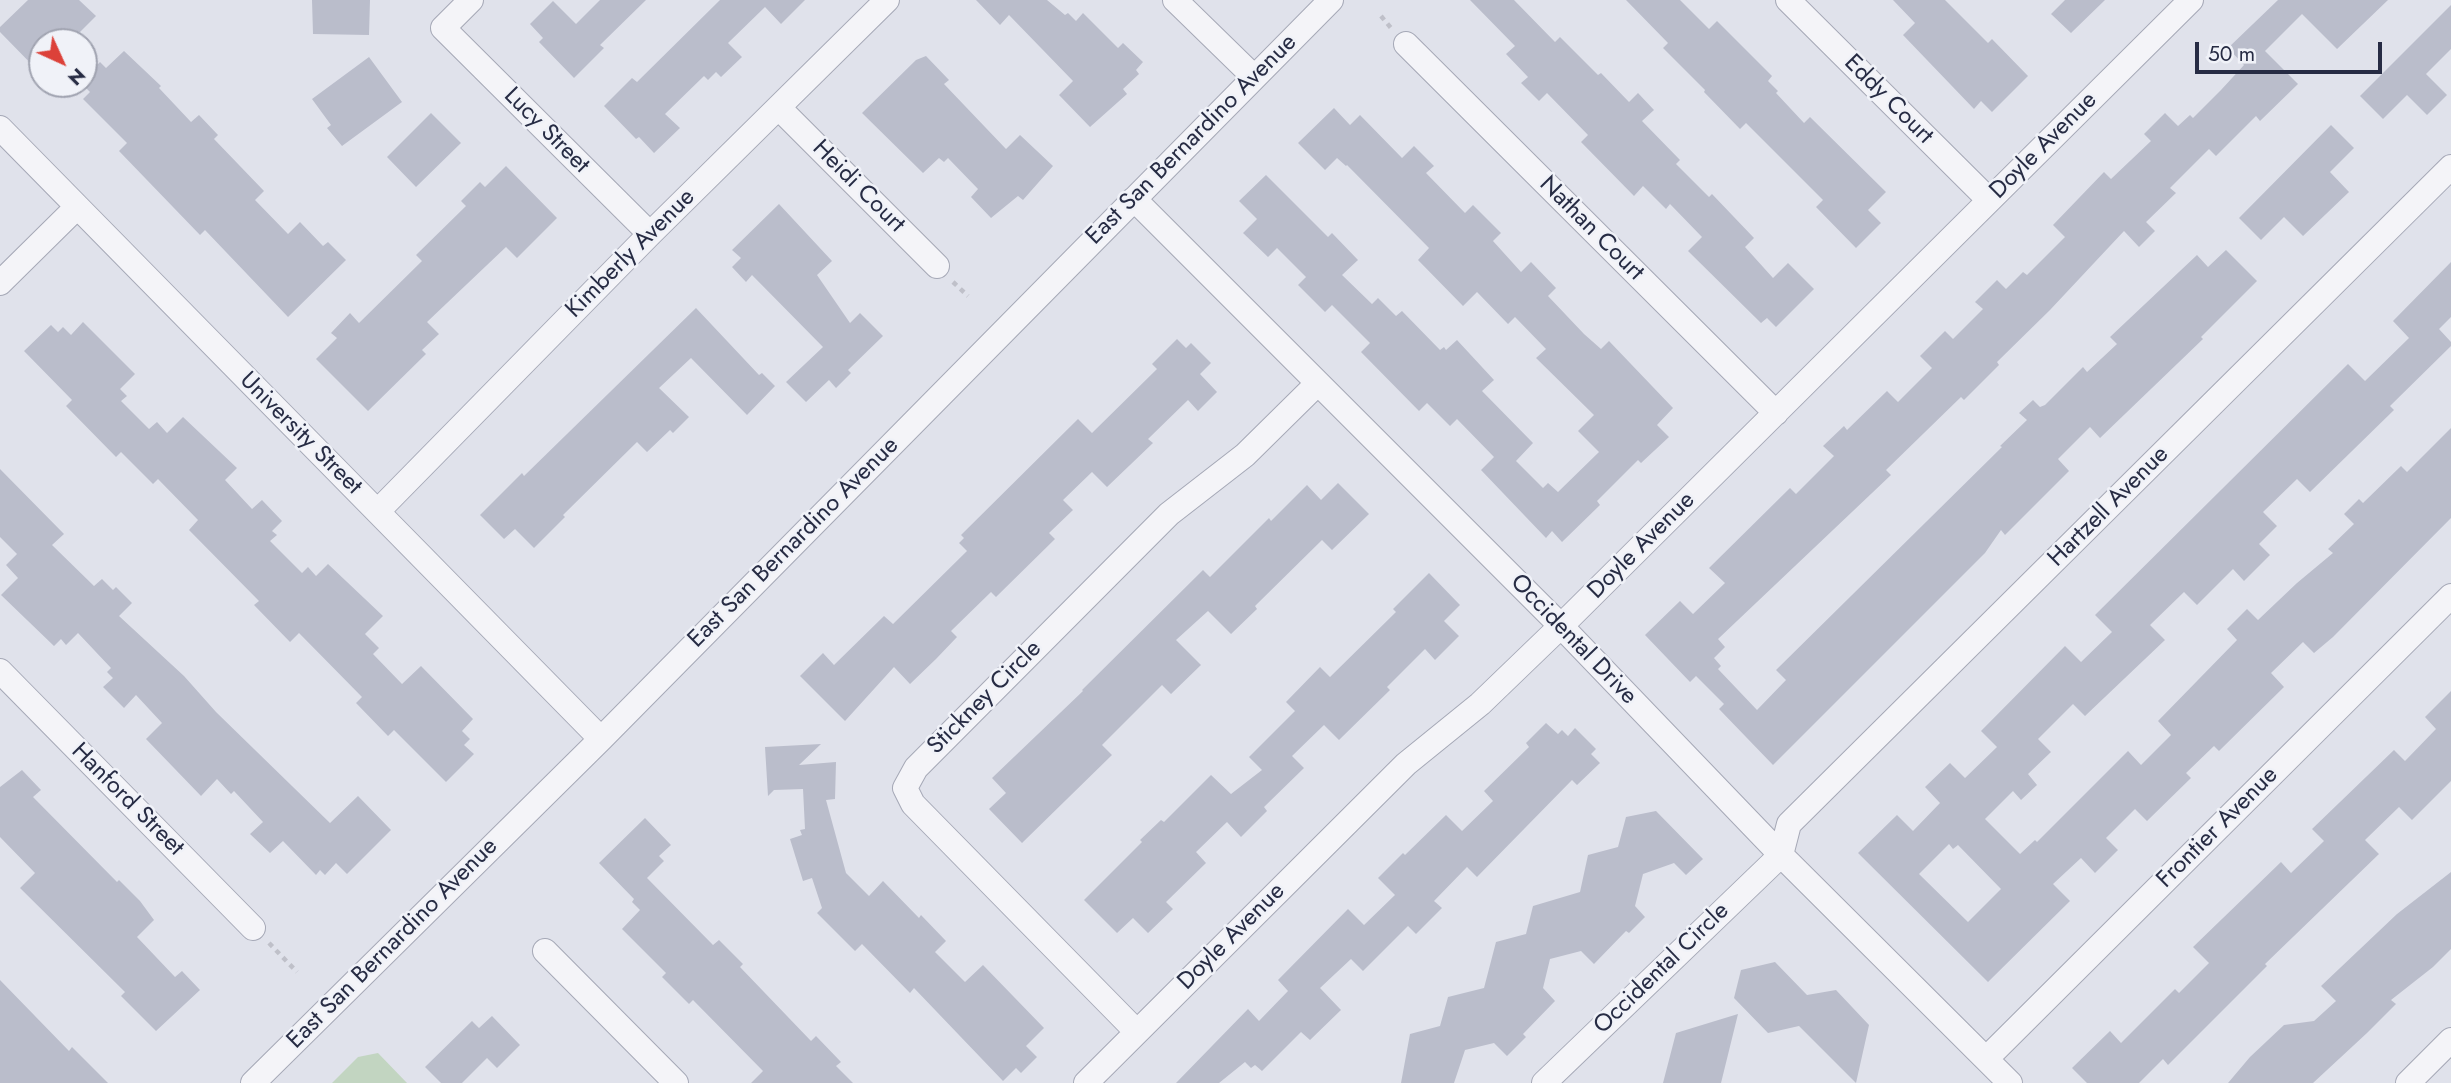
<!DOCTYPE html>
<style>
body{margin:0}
#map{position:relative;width:2451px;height:1083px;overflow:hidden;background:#e0e2eb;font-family:Jost,sans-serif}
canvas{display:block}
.north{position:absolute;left:28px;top:28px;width:70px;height:70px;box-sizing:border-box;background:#f0f2f8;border:2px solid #a0a3b0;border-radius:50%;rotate:135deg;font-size:19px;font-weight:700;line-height:28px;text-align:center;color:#272c44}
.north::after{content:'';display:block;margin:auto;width:24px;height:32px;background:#dc4139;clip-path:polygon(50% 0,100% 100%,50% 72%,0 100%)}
.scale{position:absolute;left:2195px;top:42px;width:187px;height:32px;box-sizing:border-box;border:4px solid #272c44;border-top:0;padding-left:9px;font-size:21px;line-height:24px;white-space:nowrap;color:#272c44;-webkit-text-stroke:5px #f0f2f8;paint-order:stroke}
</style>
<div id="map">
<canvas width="2451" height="1083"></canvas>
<div class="north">N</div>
<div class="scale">50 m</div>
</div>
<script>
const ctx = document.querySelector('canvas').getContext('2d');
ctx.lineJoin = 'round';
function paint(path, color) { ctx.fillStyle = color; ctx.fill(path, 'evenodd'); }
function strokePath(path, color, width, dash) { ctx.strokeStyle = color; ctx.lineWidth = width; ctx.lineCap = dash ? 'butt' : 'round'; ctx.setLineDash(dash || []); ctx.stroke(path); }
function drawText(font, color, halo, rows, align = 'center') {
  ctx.font = font + ' Jost,sans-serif'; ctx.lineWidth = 5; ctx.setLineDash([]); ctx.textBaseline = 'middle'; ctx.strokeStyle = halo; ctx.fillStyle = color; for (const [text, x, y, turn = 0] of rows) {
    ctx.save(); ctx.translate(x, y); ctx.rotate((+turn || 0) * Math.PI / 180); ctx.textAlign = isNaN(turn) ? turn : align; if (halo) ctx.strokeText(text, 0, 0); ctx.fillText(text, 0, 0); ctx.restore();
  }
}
const green = new Path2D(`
 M378,1053L407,1083H332L358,1057Z`);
const building = new Path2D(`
 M28,0H79L96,16L70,42H42V75L0,32V27Z
 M312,0H370L369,35L313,34Z
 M600,0H646L600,45L604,48L574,78L539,42L543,38L530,24L553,1L576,24Z
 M720,0H805L781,24L765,7L728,43L742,57L721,77L716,72L708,80L704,76L665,114L680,128L654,153L639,137L636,139L604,106L632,78L637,82Z
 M976,0H1047L1065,15L1068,13L1076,21L1083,13L1118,48L1123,43L1143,62L1136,70L1139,74L1123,89L1127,94L1090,127L1059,95L1073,81L1009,15L1000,25Z
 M1470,0H1514L1555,42L1560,37L1598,75L1601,73L1629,102L1638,93L1654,110L1642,121L1680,160L1676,164L1709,197L1712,194L1754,238L1745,247L1773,278L1788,263L1814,289L1776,327L1767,318L1761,323L1688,251L1702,237L1670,204L1666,209L1643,186L1634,196L1581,142L1588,135L1547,93L1539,101L1521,83L1528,77L1506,54L1515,46Z
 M1626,0H1680L1709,29L1717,21L1772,76L1768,81L1778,91L1776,93L1804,123L1810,117L1886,192L1868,210L1881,223L1856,248L1816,207L1823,200L1746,123L1740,129L1704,92L1705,90L1663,48L1668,43Z
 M1893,0H1945L1988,43L1992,39L2028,76L1992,112L1981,101L1974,109L1903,35L1915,23Z
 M2065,0H2105L2071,33L2051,14Z
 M2278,0H2388L2337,49L2302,14L2265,51L2298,84L2260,121L2256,116L2216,156L2209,149L2170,188L2176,193L2146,222L2155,231L2139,247L2124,231L2050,310L1997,362L1999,365L1964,400L1961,397L1886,470L1891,475L1718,639L1725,647L1714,658L1721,666L1718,669L1757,710L1786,680L1776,670L2002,447L2000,446L2027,420L2019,413L2033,400L2040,407L2045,405L2083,367L2087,372L2117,344L2110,337L2197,255L2208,267L2226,250L2257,281L2201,337L2203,339L2100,438L2090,427L2058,459L2069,471L2005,535L2001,530L1985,553L1773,765L1719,709L1724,704L1696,676L1690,682L1645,635L1680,601L1693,614L1725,583L1709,568L1790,488L1796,494L1834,456L1823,446L1844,426L1847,430L1887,391L1898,402L1932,368L1920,356L1945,331L1953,339L1983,309L1975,302L1997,280L2006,289L2023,272L2027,275L2065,237L2053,225L2104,172L2111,179L2151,141L2144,134L2165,113L2178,126L2190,115L2193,118L2221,90L2244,65L2228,48Z
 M2451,5V49L2426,74L2447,95L2427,115L2407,95L2383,119L2360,96Z
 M124,51L161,86L159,88L191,122L199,115L218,135L214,139L264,191L255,200L288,234L300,222L323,246L328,242L346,260L288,317L205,230L200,235L119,151L127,143L83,99L90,92L82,84H84V79L100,62L106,68Z
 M926,56L949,80L944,84L1006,149L1020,135L1053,166L1023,200L1018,196L991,218L971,197L978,189L948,158L944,162L939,158L923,173L862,113L916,60Z
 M369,57L402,102L342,146L327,128L331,125L312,99Z
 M1334,108L1350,125L1360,115L1402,158L1414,146L1434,166L1426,173L1465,213L1473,205L1501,233L1493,241L1521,272L1531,262L1556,288L1548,296L1584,334L1601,349L1609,341L1673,408L1657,425L1669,437L1641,463L1638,460L1597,501L1600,505L1562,542L1552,531L1546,538L1481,470L1494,457L1457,419L1450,426L1427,403L1419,411L1361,352L1370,343L1332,305L1325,312L1298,285L1306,277L1277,248L1268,257L1243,233L1257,219L1239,201L1266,175L1328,237L1332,233L1358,260L1342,275L1372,304L1378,298L1396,316L1402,311L1440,350L1444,347L1446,350L1457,340L1494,380L1482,391L1533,443L1516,461L1543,488L1548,483L1558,492L1599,452L1578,431L1594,415L1536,358L1546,349L1515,317L1508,324L1477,292L1463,306L1418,260L1429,248L1347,165L1346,166L1337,158L1325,170L1298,143Z
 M431,113L461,143L416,187L387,157Z
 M2331,125L2354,148L2330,172L2349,192L2303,236L2284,217L2261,240L2239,218Z
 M506,166L557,218L517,258L506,247L427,322L439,334L422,350L426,354L368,411L316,359L337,338L331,333L350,313L359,323L422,261L416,255L466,206L461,201L480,182L485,187Z
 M779,204L832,261L817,275L850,323L860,313L883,336L848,370L851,373L836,388L829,380L806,402L786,382L823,347L752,275L746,282L732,267L741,258L732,250Z
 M2451,262V317L2439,329L2451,342V346L2390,406L2394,410L2310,492L2297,479L2263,512L2277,526L2259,544L2270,555L2244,581L2233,569L2197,605L2184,592L2150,625L2165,640L2085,716L2073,704L2038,739L2051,752L2028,774L2037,785L2021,800L2013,791L1985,819L2020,854L2035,840L2037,842L2128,751L2141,765L2171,735L2158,721L2237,640L2227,629L2247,609L2258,620L2297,583L2333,553L2328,549L2354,524L2344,514L2359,499L2363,503L2401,466L2407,472L2451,428V518L2333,637L2314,653L2303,642L2271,673L2284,687L2219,751L2214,746L2186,773L2191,778L2147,821L2135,809L2106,838L2118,850L2095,873L2081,858L2053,884L2070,901L1988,982L1858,853L1897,815L1913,831L1940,803L1925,787L1950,763L1965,778L1997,747L1981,731L2065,646L2081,662L2112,632L2095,615L2348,364L2365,381L2409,338L2393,321ZM1949,844L1953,849L1958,845L2001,889L1968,922L1919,874Z
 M696,308L759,375L762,373L775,386L747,415L691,358L659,388L689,417L673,433L670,430L647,452L637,442L563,515L565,517L534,548L515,529L504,539L480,515L522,473L524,476Z
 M83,322L135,374L120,389L127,396L121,401L149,429L157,422L167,433L183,417L237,468L225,480L252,509L262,500L282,521L272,531L277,535L270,541L302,573L308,567L316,576L328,564L383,616L365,634L379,648L373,654L402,684L421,666L473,719L462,731L470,739L464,745L474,754L446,782L394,730L388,736L356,703L362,697L299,633L290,642L254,605L259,601L189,530L198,520L158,479L153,484L121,452L116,457L66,406L72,400L24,351L51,325L58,332L63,327L71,335Z
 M1177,339L1186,348L1191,343L1211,363L1200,374L1217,392L1198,411L1188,400L1148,439L1153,443L1107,487L1092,472L1063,500L1073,510L1049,533L1055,539L996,597L991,592L951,631L957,637L936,659L910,684L894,667L845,721L800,676L823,653L834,665L884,616L893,624L967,551L959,543L964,538L961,535L1078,419L1092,433L1157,369L1152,364Z
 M0,469L64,534L52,545L94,586L102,579L113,590L116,587L132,603L119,616L184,676L216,712L330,823L358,796L391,830L347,874L336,863L325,875L320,870L316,875L283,841L270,853L250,834L263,822L234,791L231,794L217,779L201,796L146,739L162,723L136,695L124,708L103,687L113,678L107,672L111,668L78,633L66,645L61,639L54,646L1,595L18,578L6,565L17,554L0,537Z
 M1338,483L1369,514L1332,550L1322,540L1255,606L1257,609L1231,634L1208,611L1176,640L1201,665L1171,694L1162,685L1102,745L1112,755L1022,843L989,809L1006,793L992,778L1083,691L1082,690L1203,570L1210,577L1269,518L1271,521L1307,485L1321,500Z
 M1429,573L1460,605L1444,621L1459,636L1435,660L1425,649L1387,687L1390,690L1339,740L1324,725L1292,756L1304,768L1264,807L1267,811L1241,837L1227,822L1196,852L1206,863L1166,902L1173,909L1148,933L1133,918L1117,933L1084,900L1142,842L1140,840L1161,820L1164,822L1211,775L1231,794L1262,770L1249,757L1295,711L1286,702L1320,667L1330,677L1396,612L1393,609Z
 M2451,691V781L2412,820L2399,807L2365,840L2379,854L2265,964L2267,966L2168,1065L2163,1059L2139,1083H2087L2072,1068L2110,1031L2121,1043L2175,989L2179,993L2209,963L2193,947L2281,862L2291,873L2324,841L2312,829L2394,750L2405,761L2436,729L2425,717Z
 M1546,723L1558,734L1562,730L1568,736L1575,728L1596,749L1591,754L1600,763L1577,785L1572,780L1477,877L1467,867L1434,901L1442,908L1416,934L1408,926L1363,971L1351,959L1320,988L1341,1010L1310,1040L1301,1032L1262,1071L1255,1065L1251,1068L1245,1062L1219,1083H1176L1248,1009L1259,1021L1288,991L1278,980L1348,909L1364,925L1395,895L1378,878L1403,853L1405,855L1446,815L1462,831L1493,801L1484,791L1529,747L1526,743Z
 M821,744L799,765L836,762L835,799L826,800L846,873L869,896L883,881L919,918L921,915L946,941L935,952L965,982L983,965L1044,1028L1026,1046L1037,1057L1021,1073L1016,1068L1003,1081L914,988L910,993L862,944L855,951L817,913L822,908L812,878L803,881L790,839L802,835L800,830L805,829L803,789L774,790L768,796L765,747Z
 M22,770L41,790L33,797L117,882L119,880L140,901L154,920L137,937L175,977L182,971L200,990L156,1031L121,996L125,992L20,888L35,873L0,837V787Z
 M1656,811L1703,859L1686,875L1674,863L1643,874L1635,906L1645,917L1629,933L1626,931L1594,964L1581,951L1550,959L1543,988L1555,1001L1523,1034L1526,1037L1507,1056L1494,1043L1465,1050L1454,1083H1401L1410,1034L1440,1026L1448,997L1484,988L1496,942L1526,934L1533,906L1580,892L1588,855L1618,847L1626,817Z
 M645,818L671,845L659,856L664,861L647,878L713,945L719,940L743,964L740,967L811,1041L816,1036L841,1062L836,1066L853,1083H751L763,1071L693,1000L689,1004L662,977L666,973L622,929L640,910L632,902L634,899L599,863Z
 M2451,872V949L2433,967L2391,1000L2396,1004L2367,1033L2313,1083H2228L2250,1057L2284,1025L2314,1021L2336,1001L2321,986L2397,914Z
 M1775,962L1807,995L1836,990L1869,1025L1856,1083L1799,1026L1768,1033L1734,998L1741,970Z
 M0,980L69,1051L72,1047L108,1083H0Z
 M1738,1014L1721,1083H1663L1676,1033Z
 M492,1016L520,1045L497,1068L487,1058L462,1083H441L425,1067L472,1021L479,1028Z`);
const path = new Path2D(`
 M1381,16L1391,28
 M953,282L968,296
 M269,943L297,972`);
const minor = new Path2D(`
 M471,0L443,28L650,234
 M1175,0L1254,77
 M1788,0L1989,200
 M1406,44L1776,413
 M779,108L937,266
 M0,128L601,739
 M1134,199L1561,626L1781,855L2010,1083
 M0,283L76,208
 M378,511L650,234L887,0
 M0,671L253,928
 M545,951L676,1083
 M1137,1032L913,804L905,788L916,768L1169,514L1245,455L1318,383
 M1986,1059L2451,596
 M253,1083L601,739L1331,0
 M1086,1083L1406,764L1480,704L1561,626L2191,0
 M1544,1083L1781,855L1789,824L2451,167
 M2408,1083L2451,1040`);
const streetNames = [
 ["Eddy Court",1888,100,45],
 ["Lucy Street",546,131,45],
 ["East San Bernardino Avenue",1192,140,-45],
 ["Doyle Avenue",2044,146,-45],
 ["Heidi Court",858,187,45],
 ["Nathan Court",1591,229,45],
 ["Kimberly Avenue",631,254,-45],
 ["University Street",300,434,45],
 ["Hartzell Avenue",2109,507,-45],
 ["East San Bernardino Avenue",794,543,-45],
 ["Doyle Avenue",1642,546,-45],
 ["Occidental Drive",1573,640,46],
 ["Stickney Circle",985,698,-45],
 ["Hanford Street",127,800,45],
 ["Frontier Avenue",2218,828,-45],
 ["Doyle Avenue",1232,937,-45],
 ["East San Bernardino Avenue",393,944,-45],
 ["Occidental Circle",1662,969,-44]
];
paint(green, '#c2d5c1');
paint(building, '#babdcb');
strokePath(minor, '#a5a8b6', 26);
strokePath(path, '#bfc0c9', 4.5, [5, 5]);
strokePath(minor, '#f4f4f8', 24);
drawText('24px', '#272c44', '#f0f2f8', streetNames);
</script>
